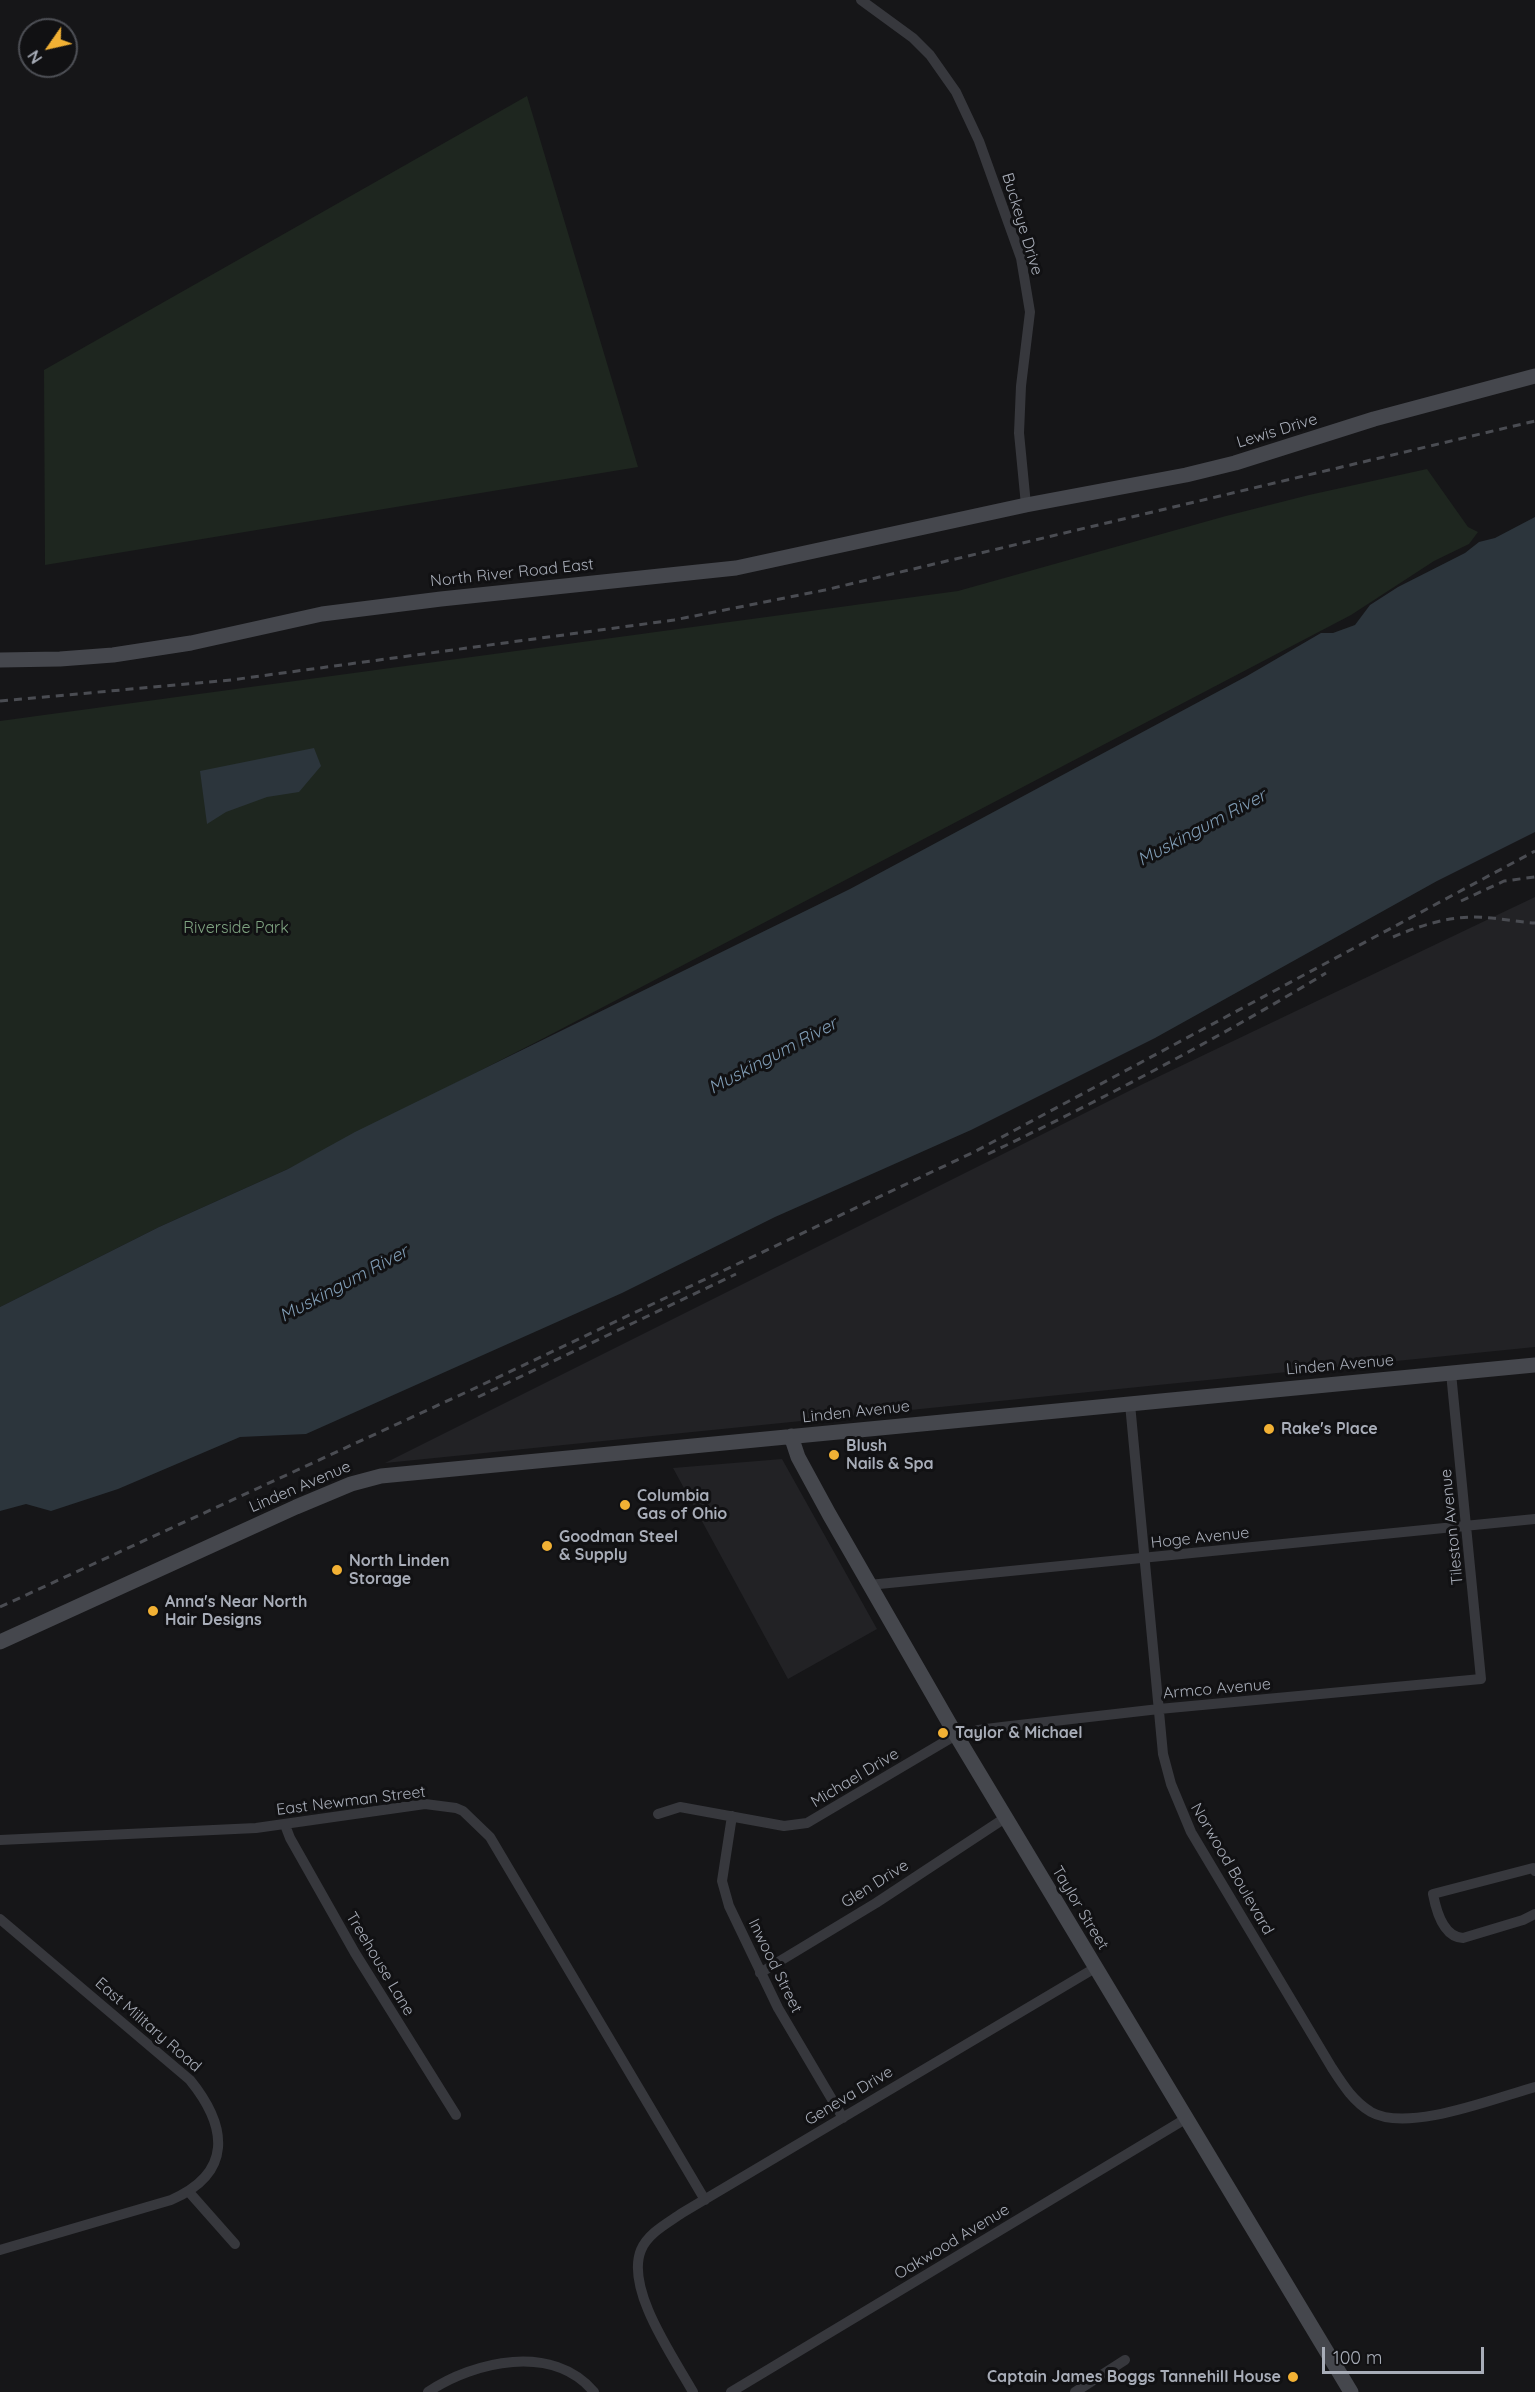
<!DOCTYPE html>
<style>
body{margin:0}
#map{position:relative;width:1535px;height:2392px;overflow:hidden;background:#161618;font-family:Quicksand,sans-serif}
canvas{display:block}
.north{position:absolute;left:18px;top:18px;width:60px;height:60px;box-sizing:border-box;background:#111113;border:2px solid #4d4f55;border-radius:50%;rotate:236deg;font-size:16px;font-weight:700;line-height:24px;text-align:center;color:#a8adb8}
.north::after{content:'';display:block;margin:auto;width:21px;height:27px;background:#f2b134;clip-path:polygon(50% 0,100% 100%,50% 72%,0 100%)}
.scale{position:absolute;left:1322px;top:2347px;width:162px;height:27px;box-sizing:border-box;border:3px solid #a8adb8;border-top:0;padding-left:8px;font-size:18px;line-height:21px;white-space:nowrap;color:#a8adb8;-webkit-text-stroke:4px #111113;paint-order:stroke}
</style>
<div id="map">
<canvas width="1535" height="2392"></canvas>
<div class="north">N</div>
<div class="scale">100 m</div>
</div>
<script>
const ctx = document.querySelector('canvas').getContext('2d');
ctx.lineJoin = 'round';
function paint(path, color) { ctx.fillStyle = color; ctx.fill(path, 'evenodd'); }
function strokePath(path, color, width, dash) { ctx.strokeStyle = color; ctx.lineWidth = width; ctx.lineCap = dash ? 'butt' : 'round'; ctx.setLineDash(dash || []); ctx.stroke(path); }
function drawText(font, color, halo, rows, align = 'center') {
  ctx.font = font + ' Quicksand,sans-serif'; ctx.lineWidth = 6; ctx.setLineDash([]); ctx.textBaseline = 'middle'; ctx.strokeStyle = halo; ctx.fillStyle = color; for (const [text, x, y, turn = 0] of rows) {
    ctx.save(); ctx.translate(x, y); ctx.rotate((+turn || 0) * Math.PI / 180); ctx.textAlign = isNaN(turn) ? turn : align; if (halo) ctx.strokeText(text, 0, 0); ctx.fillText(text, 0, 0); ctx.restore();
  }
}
const built = new Path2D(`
 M1535,897V1347L385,1463L1143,1084Z
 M782,1459L877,1629L788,1679L673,1468Z`);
const green = new Path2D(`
 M527,96L638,467L45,565L44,370Z
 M1427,469L1468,527L1478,532L1469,544L1434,561L1351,615L544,1038L288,1169L159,1227L0,1307V721L958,591L1226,516L1309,495Z`);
const water = new Path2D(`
 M1535,517V832L1437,881L1155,1038L971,1130L775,1217L622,1293L306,1434L240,1437L118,1489L51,1511L26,1504L0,1511V1307L159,1227L288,1169L355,1132L850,889L1247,676L1321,633H1333L1355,625L1370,605L1398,587L1465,553L1479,542L1495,538Z
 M314,748L321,766L299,792L267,797L226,812L207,824L200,771Z`);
const street = new Path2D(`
 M861,0L913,38L930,55L956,92L979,141L1021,258L1030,312L1021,386L1019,433L1026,505
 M1130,1404L1163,1754L1171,1784L1191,1832L1332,2068C1343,2085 1353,2101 1371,2112C1408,2133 1495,2098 1535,2087
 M869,1585L1535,1519
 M958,1739L978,1730L1002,1727L1159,1709L1481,1679L1451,1373
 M658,1814L680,1807L784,1826L807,1823L956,1735
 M732,1816L722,1881L729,1906L778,2008L843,2118
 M285,1825L290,1838L355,1953L456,2115
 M0,1840L256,1828L425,1804L456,1808L463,1811L490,1837L705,2200
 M1535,1871L1533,1868L1433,1894C1436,1910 1443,1937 1463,1938L1523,1920L1535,1914
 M0,1919L190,2080C228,2127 233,2173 171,2200L0,2250
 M760,1973L876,1903L1005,1818
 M189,2192L235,2244
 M428,2392C474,2361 553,2343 594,2392
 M693,2392C674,2358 625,2289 641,2250C648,2233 668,2223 682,2213L1095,1968
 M731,2392L1187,2118
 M1075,2392L1125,2360`);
const secondary = new Path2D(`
 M0,660L60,659L113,655L191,643L322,614L441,599L736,568L1026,505L1186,475L1235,463L1374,419L1535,376
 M791,1436L798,1457L829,1514L956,1735L1351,2392
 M0,1642L296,1507L351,1484L381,1476L1535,1365`);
const rail = new Path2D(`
 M0,701L231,680L674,620L825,590L1535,421
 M1461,901L1504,881L1535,877
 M1393,937C1419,926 1446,917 1474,917C1495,917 1515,922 1535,923
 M988,1154C1103,1099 1217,1039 1326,973
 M478,1397L736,1274
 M0,1607L471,1390L974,1152L1535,851`);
const markers = [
 [1269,1429,6,"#f2b134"],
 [834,1455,6,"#f2b134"],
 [625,1505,6,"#f2b134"],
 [547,1546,6,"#f2b134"],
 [337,1570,6,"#f2b134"],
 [153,1611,6,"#f2b134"],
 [943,1733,6,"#f2b134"],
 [1293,2377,6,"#f2b134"]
];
const streetNames = [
 ["Buckeye Drive",1022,224,73],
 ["Lewis Drive",1277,431,-17],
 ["North River Road East",512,573,-6],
 ["Linden Avenue",1340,1365,-5],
 ["Linden Avenue",856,1412,-6],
 ["Linden Avenue",300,1487,-23],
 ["Tileston Avenue",1452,1527,-96],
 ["Hoge Avenue",1200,1538,-6],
 ["Armco Avenue",1217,1689,-5],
 ["Michael Drive",855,1778,-31],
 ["East Newman Street",351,1801,-7],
 ["Norwood Boulevard",1232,1869,60],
 ["Glen Drive",875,1884,-32],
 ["Taylor Street",1080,1908,59],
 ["Treehouse Lane",380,1964,59],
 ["Inwood Street",775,1966,64],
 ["East Military Road",148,2025,41],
 ["Geneva Drive",849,2096,-31],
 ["Oakwood Avenue",952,2242,-31]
];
const parkNames = [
 ["Riverside Park",236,928]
];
const poiNames = [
 ["Rake's Place",1281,1429],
 ["Blush",846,1446],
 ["Nails & Spa",846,1464],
 ["Columbia",637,1496],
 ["Gas of Ohio",637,1514],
 ["Goodman Steel",559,1537],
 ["& Supply",559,1555],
 ["North Linden",349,1561],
 ["Storage",349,1579],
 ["Anna's Near North",165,1602],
 ["Hair Designs",165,1620],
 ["Taylor & Michael",955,1733],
 ["Captain James Boggs Tannehill House",1281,2377,"right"]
];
const waterNames = [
 ["Muskingum River",1202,828,-28],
 ["Muskingum River",773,1056,-28],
 ["Muskingum River",344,1284,-28]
];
paint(built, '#222225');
paint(green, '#1e261f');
paint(water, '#2c353c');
strokePath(street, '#37383d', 10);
strokePath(secondary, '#45474d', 15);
strokePath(rail, '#4a4c52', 3, [8, 6]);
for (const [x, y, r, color] of markers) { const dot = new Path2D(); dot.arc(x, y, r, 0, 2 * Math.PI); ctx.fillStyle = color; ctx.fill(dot); strokePath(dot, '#111113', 2); }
drawText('16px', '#a8adb8', '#111113', streetNames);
drawText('16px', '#7fa381', '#111113', parkNames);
drawText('bold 16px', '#a8adb8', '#111113', poiNames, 'left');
drawText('italic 18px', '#7f9bb3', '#111113', waterNames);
</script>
